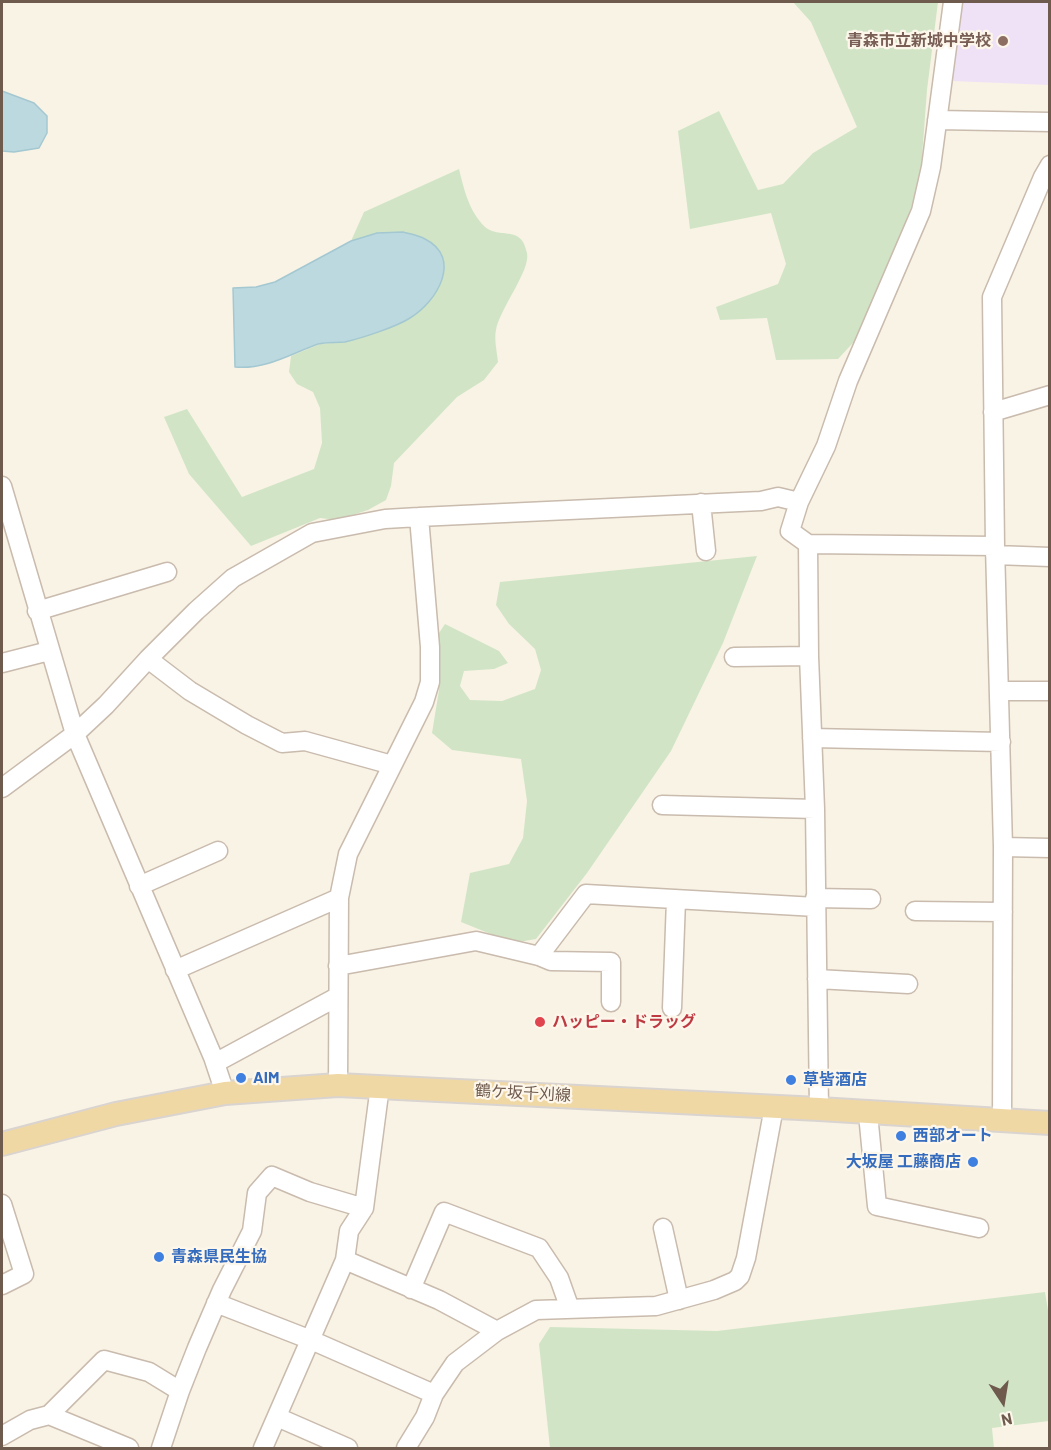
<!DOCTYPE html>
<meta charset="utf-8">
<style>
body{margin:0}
#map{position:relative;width:1051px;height:1450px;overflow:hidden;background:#f9f3e5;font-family:Barlow,sans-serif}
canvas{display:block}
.frame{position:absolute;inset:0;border:3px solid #6f5b4e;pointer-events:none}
.north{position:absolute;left:973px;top:1372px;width:60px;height:60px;-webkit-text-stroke:4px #fdf7eb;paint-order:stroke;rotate:168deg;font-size:16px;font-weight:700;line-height:24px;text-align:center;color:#6f5b4e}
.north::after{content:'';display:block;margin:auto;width:21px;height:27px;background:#6f5b4e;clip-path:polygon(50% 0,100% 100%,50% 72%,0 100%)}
</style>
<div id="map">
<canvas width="1051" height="1450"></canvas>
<div class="frame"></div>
<div class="north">N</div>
</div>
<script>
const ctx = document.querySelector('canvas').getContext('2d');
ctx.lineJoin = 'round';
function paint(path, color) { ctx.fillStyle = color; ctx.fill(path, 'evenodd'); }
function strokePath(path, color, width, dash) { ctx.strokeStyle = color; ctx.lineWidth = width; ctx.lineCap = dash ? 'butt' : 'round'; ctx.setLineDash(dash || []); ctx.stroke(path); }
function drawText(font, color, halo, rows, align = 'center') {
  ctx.font = font + ' Barlow,"Noto Sans JP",sans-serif'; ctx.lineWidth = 4.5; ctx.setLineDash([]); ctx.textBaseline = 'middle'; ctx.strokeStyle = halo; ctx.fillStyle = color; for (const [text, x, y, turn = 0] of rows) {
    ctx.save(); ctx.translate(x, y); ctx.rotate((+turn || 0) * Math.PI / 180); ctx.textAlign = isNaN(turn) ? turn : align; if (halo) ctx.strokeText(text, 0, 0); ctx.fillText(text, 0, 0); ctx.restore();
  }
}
const education = new Path2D(`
 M962,2H1049V85L952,81Z`);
const green = new Path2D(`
 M793,2H938L927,90L920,184L864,331L838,359L776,360L767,318L720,320L716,307L778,284L786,264L771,213L690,229L678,131L719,111L758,190L783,184L813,153L857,127L811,22Z
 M459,169C464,189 468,208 482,224C498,242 521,222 527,253C531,270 499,310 496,330C494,339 497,352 498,362L484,380L457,397L394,463L391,486L386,500L368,510L337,520L320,518L251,546L189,474L164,417L187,409L242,497L314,469L322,443L320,408L313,392L297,384L289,372L291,356L320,344L345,342L410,318L444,275V260L439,250L403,232L377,233L351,241L364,212Z
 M757,556L723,643L671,751L587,873L536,939L513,943L461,922L470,873L509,864L523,838L527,801L521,759L452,750L432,733L439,690L437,636L445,624L499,651L508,663L494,669L464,671L460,686L470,700L502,701L535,689L541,670L535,649L509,624L496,605L500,582Z
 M1045,1292L1050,1323L1049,1421L992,1428L994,1448H550L539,1344L550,1327L717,1331Z`);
const water = new Path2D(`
 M2,91L34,103L47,116V133L39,148L14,152L2,151Z
 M403,232C410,234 418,235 425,239C463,258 437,302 410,318C396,327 362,338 345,342C336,343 327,342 318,344C290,354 265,370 235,367L233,288L256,287L275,282L351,241L377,233Z`);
const minor = new Path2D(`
 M953,2L931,167L921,211L848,381L826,446L799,502L790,531L808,544L995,546
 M937,120L1050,122
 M993,412L1050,395
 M2,486L75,734L213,1057L225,1093
 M701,503L706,551
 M808,544L809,656L815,809L819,1109
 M995,555L1050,557
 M37,611L167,572
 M734,657L809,656
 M148,659L190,691L247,725L282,743L305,741L392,765
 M2,663L49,651
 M1000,691H1050
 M812,738L1001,742
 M2,788L75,734L106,705L148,659L196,611L233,578L312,533L385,519L419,517L761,501L778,497L799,502
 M662,805L815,809
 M1003,847L1050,848
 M139,886L218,851
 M815,898L871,899
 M915,911L1003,912
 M539,956L586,894L816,907
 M338,966L476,941L539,956L551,961L611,962V1002
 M175,970L339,898
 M817,979L908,984
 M672,1008L676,900
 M215,1063L337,997
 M338,1085L339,898L348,854L424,702L430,682V647L419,517
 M868,1114L877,1206L979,1228
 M1002,1121L1003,847L995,546L992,297L1043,177L1050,165
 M2,1204L24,1274L2,1285
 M663,1228L679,1300
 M345,1260L439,1300L497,1331
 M411,1289L444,1212L539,1248L559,1278L570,1309
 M216,1303L311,1340L434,1394
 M49,1415L129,1448
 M277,1417L348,1448
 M2,1436L30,1420L49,1415L104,1360L149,1372L180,1391
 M161,1448L180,1391L197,1348L222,1290L252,1231L257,1193L272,1176L310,1192L364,1208
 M263,1448L345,1260L349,1231L364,1208L380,1086
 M406,1448L425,1417L434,1394L455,1363L497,1331L536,1310L656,1306L714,1290L735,1281L740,1276L746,1258L774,1107`);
const major = new Path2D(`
 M2,1144L116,1114L225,1093L338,1085L819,1109L1050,1123`);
const markers = [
 [1003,41,6,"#8d6e63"],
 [540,1022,6,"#e0444e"],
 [241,1078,6,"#3f7fe0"],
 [791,1080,6,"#3f7fe0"],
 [901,1136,6,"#3f7fe0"],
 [973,1162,6,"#3f7fe0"],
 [159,1257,6,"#3f7fe0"]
];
const educationNames = [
 ["青森市立新城中学校",991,41]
];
const healthNames = [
 ["ハッピー・ドラッグ",552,1022]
];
const shopNames = [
 ["AIM",253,1078],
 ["草皆酒店",803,1080],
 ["西部オート",913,1136],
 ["大坂屋 工藤商店",961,1162,"right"],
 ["青森県民生協",171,1257]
];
const streetNames = [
 ["鶴ケ坂千刈線",523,1093,3]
];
paint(education, '#efe2f6');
paint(green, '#d1e5c6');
paint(water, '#bcd9e0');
strokePath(water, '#a4c8d1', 1.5);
strokePath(minor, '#c9bbad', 21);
strokePath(major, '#dad4d1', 26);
strokePath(minor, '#fff', 18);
strokePath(major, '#f0d8a5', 22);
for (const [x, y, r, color] of markers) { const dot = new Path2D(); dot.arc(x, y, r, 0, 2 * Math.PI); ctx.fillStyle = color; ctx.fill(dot); strokePath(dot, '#fdf7eb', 2); }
drawText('bold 16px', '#785e54', '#fdf7eb', educationNames, 'right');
drawText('bold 16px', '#be3a42', '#fdf7eb', healthNames, 'left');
drawText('bold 16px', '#366cbe', '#fdf7eb', shopNames, 'left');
drawText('16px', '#6f5b4e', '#fdf7eb', streetNames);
</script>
